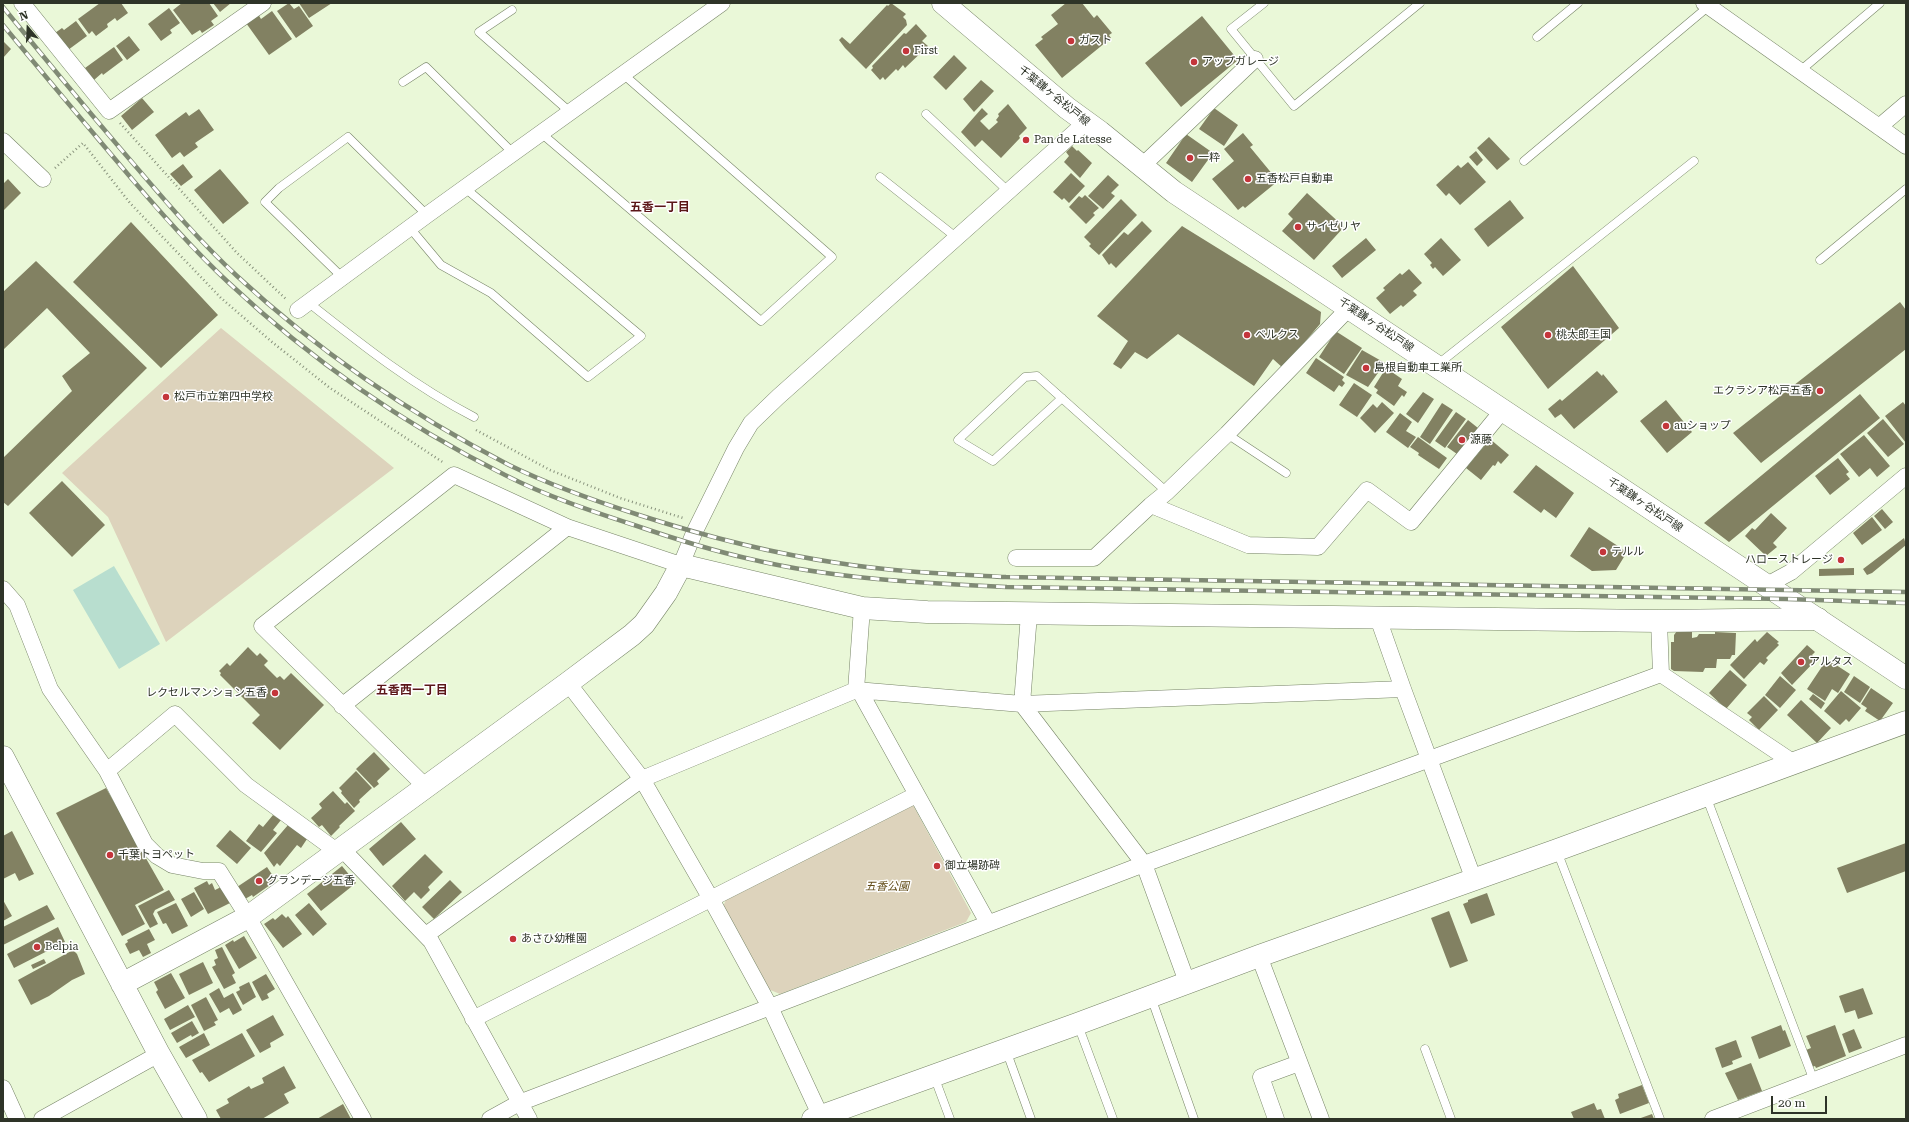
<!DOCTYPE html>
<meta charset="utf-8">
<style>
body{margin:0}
#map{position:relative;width:1909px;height:1122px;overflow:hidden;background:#eaf8d8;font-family:"Roboto Serif",serif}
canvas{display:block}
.frame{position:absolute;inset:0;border:4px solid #2e3428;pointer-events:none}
.north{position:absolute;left:8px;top:8px;width:40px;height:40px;-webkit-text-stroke:3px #fff;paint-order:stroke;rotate:341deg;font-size:11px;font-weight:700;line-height:16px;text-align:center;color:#2e3428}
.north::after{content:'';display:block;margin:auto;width:14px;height:18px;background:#2e3428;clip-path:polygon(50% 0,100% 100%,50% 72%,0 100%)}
.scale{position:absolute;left:1771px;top:1096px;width:56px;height:18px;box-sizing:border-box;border:2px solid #2e3428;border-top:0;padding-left:5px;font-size:12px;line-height:14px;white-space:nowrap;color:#2e3428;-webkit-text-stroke:3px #fff;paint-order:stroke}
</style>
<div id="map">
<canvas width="1909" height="1122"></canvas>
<div class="frame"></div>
<div class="north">N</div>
<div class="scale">20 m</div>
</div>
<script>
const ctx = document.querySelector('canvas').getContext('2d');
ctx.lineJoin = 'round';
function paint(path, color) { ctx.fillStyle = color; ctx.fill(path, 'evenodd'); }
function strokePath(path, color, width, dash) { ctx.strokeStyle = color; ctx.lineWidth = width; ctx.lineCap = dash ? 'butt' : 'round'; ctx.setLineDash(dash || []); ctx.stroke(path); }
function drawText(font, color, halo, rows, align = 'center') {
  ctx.font = font + ' "Roboto Serif","Noto Sans JP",serif'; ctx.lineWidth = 3; ctx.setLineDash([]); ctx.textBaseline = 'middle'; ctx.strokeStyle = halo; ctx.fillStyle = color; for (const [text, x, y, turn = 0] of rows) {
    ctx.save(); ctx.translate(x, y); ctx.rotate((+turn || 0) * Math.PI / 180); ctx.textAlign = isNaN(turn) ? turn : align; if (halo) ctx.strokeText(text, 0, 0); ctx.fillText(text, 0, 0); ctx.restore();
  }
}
const green = new Path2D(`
 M221,328L394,468L166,642L108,517L62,473Z
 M913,805L971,913L966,922L780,994L768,989L723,907L727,897Z`);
const water = new Path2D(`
 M114,566L160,644L119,669L73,590Z`);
const building = new Path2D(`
 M100,3H121L128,13L117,21L115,18L107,24L108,27L96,36L92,31L89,34L78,19Z
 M182,3H209L218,16L211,21L214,25L202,33L200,30L192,35L173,10Z
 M213,3H231L220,12Z
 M289,3L294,9L299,6L313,26L296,38L277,11Z
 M299,3H332L309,18Z
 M891,3L906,14L903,17L906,20L907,25L866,69L845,48L839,40L842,37L850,44L887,5L888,6Z
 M1066,3H1082L1094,18L1097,15L1112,33L1109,35L1111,38L1062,78L1035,45L1043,39L1041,37L1058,24L1051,15Z
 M169,8L180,23L170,30L172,33L161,41L148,24Z
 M272,11L292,39L269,55L246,23L258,14L261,19Z
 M1202,16L1238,60L1181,107L1145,63Z
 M76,21L87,36L68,50L55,33L62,28L64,30Z
 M916,24L927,36L922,41L928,46L905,68L903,65L898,71L896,69L885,80L883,77L880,80L871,70L873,68L872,66L904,33L906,34Z
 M129,36L140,50L127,60L116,46Z
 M3,41L11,49L3,58Z
 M114,47L123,60L103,75L102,73L94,80L85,68Z
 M954,55L967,68L946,90L933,77Z
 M981,80L994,91L974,112L963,99Z
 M142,98L154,112L132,130L121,116Z
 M1008,104L1027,128L1019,136L1020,138L1001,158L982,140L975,147L961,132L982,108L988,114L980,121L989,130L998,122L996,120L999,116L998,114Z
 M1214,108L1238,125L1224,146L1199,129Z
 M199,109L214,130L195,143L198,147L184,157L180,152L172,158L155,135L186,112L189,116Z
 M1243,133L1253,145L1250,147L1278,181L1245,208L1243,206L1238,210L1212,179L1234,161L1224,149Z
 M1186,134L1213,153L1192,182L1166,163Z
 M1489,137L1510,159L1497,170L1477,148Z
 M1072,146L1077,151L1078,150L1092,163L1080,178L1064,162L1069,156L1066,152Z
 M1476,151L1483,160L1477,166L1469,157Z
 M1468,162L1486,182L1460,205L1449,193L1446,196L1436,185L1458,165L1461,168Z
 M183,164L193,177L181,186L170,174Z
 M220,169L249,203L223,224L194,190Z
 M1071,173L1085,186L1069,203L1064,198L1062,200L1053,192Z
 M1108,175L1119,185L1111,193L1115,196L1103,209L1088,196Z
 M8,179L21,193L3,211V184Z
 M1307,193L1344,227L1314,260L1282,231L1293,219L1288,214Z
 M1085,195L1099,208L1093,213L1095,215L1086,224L1069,207L1079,196L1082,198Z
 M1121,199L1137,215L1099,255L1089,246L1091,244L1084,237Z
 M1510,200L1524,218L1488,247L1474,229Z
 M1142,221L1152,231L1116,268L1111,263L1109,265L1102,255L1124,232L1128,235Z
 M131,222L218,315L161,368L73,282Z
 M1182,226L1321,312L1320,324L1283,368L1273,359L1254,386L1178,334L1147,359L1135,352L1121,369L1113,364L1128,341L1097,316Z
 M1366,238L1376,250L1342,278L1332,266Z
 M1441,238L1461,260L1443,276L1435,267L1433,269L1430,265L1432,263L1424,254Z
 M36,261L147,368L8,506L3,502V458L72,391L62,376L90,353L47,308L3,350V292Z
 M1573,266L1619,328L1548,389L1501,327Z
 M1409,269L1422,283L1413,291L1417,295L1403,307L1401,305L1390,314L1376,298L1385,290L1383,288L1400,273L1402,275Z
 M1900,302L1906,310V349L1761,463L1733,433Z
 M1337,332L1362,348L1344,374L1319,357L1334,334Z
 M1362,350L1385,363L1368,387L1346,375Z
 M1316,358L1344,377L1342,380L1345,383L1342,387L1339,385L1334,392L1306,373Z
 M1386,368L1402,379L1398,386L1407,392L1404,397L1402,395L1394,406L1376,393L1378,390L1374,387Z
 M1597,371L1602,376L1603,374L1618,392L1574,429L1561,414L1555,418L1548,409L1560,399L1562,401Z
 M1354,383L1372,395L1357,417L1339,405Z
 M1423,392L1434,399L1418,423L1406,414Z
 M1860,394L1880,418L1729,542L1704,523Z
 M1666,400L1692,432L1667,453L1640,421Z
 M1382,402L1394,413L1375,433L1360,418L1373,404L1377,408Z
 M1903,402L1906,406V443L1885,416Z
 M1442,403L1453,410L1430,444L1420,437Z
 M1456,412L1466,419L1445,448L1435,441Z
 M1400,413L1412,422L1406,431L1416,437L1408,448L1386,432Z
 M1883,419L1904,444L1888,457L1867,433Z
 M1468,420L1478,428L1457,454L1447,447Z
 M1864,435L1890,466L1877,477L1870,468L1859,477L1840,454Z
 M1418,437L1447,458L1439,469L1418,455L1419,453L1410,447Z
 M1490,439L1509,455L1501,464L1498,461L1495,466L1493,465L1481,480L1466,468Z
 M1838,458L1849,472L1846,474L1850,479L1830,495L1815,476Z
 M1536,465L1574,493L1556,518L1544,509L1541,513L1513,492Z
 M62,481L105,525L72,557L29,513Z
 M1882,509L1893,522L1885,529L1874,516Z
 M1771,513L1787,528L1773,543L1777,547L1766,556L1745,536L1752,528L1755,530Z
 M1872,517L1882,530L1862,545L1853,533Z
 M1589,527L1627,552L1616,570L1592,571L1570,556Z
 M1904,538L1906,545L1872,573L1867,575L1863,569Z
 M1854,568V575L1819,576V569Z
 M1677,631H1692V638L1697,637L1699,634H1715V632L1736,633L1735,655H1732L1730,659H1717L1716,668H1705L1703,672L1674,671L1671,669V642H1674V635Z
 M1767,632L1779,642L1777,643L1779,645L1766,658L1768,660L1764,665L1760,662L1744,679L1730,665L1755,639L1757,642Z
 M1807,645L1815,652L1812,655L1817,659L1792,685L1781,673Z
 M248,647L257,656L260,653L268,661L264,665L277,678L280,676L284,680L291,673L324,705L280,750L252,723L260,715L220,675L221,673L219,671L227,663L230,666Z
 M1827,659L1850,674L1838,693L1832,689L1825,701L1807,689Z
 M1730,670L1747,685L1726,709L1709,693Z
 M1780,676L1796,690L1780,708L1765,695Z
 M1854,676L1870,687L1860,703L1844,692Z
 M1871,688L1893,703L1880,721L1865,711L1867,708L1861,704Z
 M1841,691L1861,708L1849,722L1846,719L1840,725L1824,711Z
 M1813,694L1825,703L1821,709L1809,699Z
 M1764,696L1778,710L1759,730L1749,720L1752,717L1747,713Z
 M1801,700L1831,728L1817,743L1787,715Z
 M374,752L390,769L377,781L379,784L374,788L356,769Z
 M356,771L372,788L359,800L360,802L354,808L341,793L342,791L339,788Z
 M106,788L164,890L135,905L145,924L122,936L56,813Z
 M333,791L345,804L347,802L355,811L339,826L340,827L331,836L322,825L319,827L311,818L322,808L319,804Z
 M273,815L281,820L273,830L277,833L261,852L246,841L259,824L263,827Z
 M401,822L416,839L383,866L369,849Z
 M288,825L307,839L301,848L297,845L280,866L277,863L274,867L264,853Z
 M230,830L251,848L237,864L216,846Z
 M12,831L34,874L19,881L15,873L3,879V836Z
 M1906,843V871L1847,893L1837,868Z
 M425,854L443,872L428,887L430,890L421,899L414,892L405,901L392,886Z
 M342,866L356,883L321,911L307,894Z
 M267,867L275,879L269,883L270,885L253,897L252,895L245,899L237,887Z
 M450,880L462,892L434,919L422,907Z
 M207,881L209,885L212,883L215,890L221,887L230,903L208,914L194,888Z
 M169,890L175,900L155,910L153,914L158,924L150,928L138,906Z
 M194,892L204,909L191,917L181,899Z
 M1487,893L1495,915L1471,924L1463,904L1468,902V900Z
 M3,900L12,916L3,921Z
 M176,903L188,926L172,934L166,923L163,924L157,912Z
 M309,903L327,924L313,936L295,915Z
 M47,905L55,919L3,945V927Z
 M1449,911L1468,961L1450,968L1431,918Z
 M282,914L286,918L288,916L302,934L283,948L264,924L273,918L275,920Z
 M58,927L65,942L14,968L7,954Z
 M149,929L155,940L147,944L151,953L143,957L139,950L130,954L125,944L128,942L127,940Z
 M244,936L257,958L239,969L225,945L233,940L234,942Z
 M222,947L235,973L232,975L236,983L224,989L212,967L216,965L214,960L218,958L215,950Z
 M73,950L77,954L85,974L72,980L49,996L31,1005L18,980Z
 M44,959L46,963L33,969L31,965Z
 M203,962L213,983L189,995L179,974Z
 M171,973L185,998L165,1009L156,992L158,990L154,982Z
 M266,974L275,989L267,994L269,998L262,1001L252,982Z
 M249,982L256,997L243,1005L236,992L240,990L239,987Z
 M219,988L224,998L233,993L242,1010L233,1015L229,1008L220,1013L209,994Z
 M1863,988L1873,1014L1858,1019L1855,1010L1845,1013L1839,996Z
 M206,997L218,1020L214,1022L216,1025L204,1031L191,1005Z
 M188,1005L195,1017L170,1030L164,1019Z
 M273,1015L284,1035L270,1043L271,1047L260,1053L246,1030Z
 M192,1021L199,1033L192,1037L191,1035L177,1043L171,1033Z
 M1781,1025L1783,1031L1785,1030L1791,1046L1759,1059L1751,1037Z
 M1835,1025L1846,1056L1816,1068L1815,1066L1812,1067L1806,1050L1811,1048L1806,1036Z
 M1854,1029L1862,1048L1849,1053L1842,1034Z
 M204,1033L210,1045L186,1058L179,1047Z
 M242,1033L255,1056L209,1082L202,1072L200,1073L192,1060Z
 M1736,1040L1742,1057L1732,1061L1733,1064L1722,1068L1715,1048Z
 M1751,1063L1762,1091L1738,1100L1725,1073Z
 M284,1066L296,1088L284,1094L289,1103L262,1119H221L216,1110L229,1103L227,1099L249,1086L251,1089L264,1083L262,1078Z
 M1642,1085L1649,1103L1620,1114L1615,1100L1619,1098L1618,1094Z
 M1594,1103L1597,1110L1601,1109L1605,1119H1574L1571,1112Z
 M343,1104L351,1119H317Z
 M1652,1114L1654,1119H1638Z`);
const path = new Path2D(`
 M120,123L237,253L286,299
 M55,168L83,143L130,203L221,298L272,342L330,388L444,463
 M476,430L550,470L620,498L683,518`);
const lane = new Path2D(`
 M1264,3L1231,29L1294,106L1420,3
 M512,10L479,32L570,112
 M1537,37L1578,3
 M1800,71L1880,3
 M403,82L426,67L513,153
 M926,114L1009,192
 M541,133L761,321L832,257L623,74
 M1524,161L1709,6
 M880,177L957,238
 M410,228L441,265L491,293L588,377L641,336L465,188
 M1820,260L1906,189
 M343,278L265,202L279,188L348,137L427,215
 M309,303C362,345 414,386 474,417
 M1437,365L1694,161
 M1062,398L993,461L958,440L1025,377L1037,376L1167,492
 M1227,434L1286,473
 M1706,796L1814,1081
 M1557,851L1660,1119
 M1151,997L1194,1119
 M1078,1025L1113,1119
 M1425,1049L1451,1119
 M1006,1050L1031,1119
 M934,1076L950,1119`);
const street = new Path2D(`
 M22,3L109,111L263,3
 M1704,3L1906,146
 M1879,127L1906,104
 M3,141L43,179
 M1142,166L1255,59
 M298,310L427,215L722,3
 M1151,505L1248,545L1318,547L1367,490L1411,522L1503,410
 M1016,558H1094L1151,505L1167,492L1227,434L1349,308
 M1767,585L1791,572L1906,476
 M3,589L17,605L50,689L107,771L145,844L157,856L172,865L203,871H219L248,917L363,1119
 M1029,614L1022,704L1144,864L1187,982
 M1378,618L1403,689L1474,880
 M1661,674L1794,763
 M568,683L642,779L711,899L770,1007L822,1119
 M856,690L862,608
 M859,690L988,923
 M342,706L567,527
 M107,771L175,714L246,785L338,852
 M426,787L262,626L454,475L567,527L681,565L694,533L736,448L751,423L778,397L1085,123
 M342,849L431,941L529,1119
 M426,935L642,779L856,690L1022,704L1403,689
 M1259,956L1321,1119
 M473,1019L916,795
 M3,1088L17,1119
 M42,1119L159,1054
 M490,1119L519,1103L1144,864L1661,674L1659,621
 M1276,1119L1261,1077L1299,1063
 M1713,1119L1906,1045`);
const secondary = new Path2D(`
 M3,757L159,1054L196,1119
 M122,984L248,917L568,683L632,635L644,624L666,593L681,565L862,608L927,612L1659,621L1818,619
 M813,1119L1077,1024L1259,956L1557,850L1906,722`);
const primary = new Path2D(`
 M943,3L1067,108L1100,132L1174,192L1906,678`);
const rail = new Path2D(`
 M3,7C41,54 80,101 119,147C157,191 194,236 237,276C318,351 410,414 509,465C550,485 595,501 639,515C704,536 770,553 838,563C894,572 950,574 1006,577L1906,592
 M3,25C40,70 77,114 115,159C151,202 188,245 229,283C311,360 405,425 505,475C546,496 591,511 634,525C672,538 710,550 750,559C834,579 921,583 1007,587L1786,599L1906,603`);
const markers = [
 [1071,41,4,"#c4353b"],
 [906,51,4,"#c4353b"],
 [1194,62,4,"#c4353b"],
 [1026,140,4,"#c4353b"],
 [1190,158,4,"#c4353b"],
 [1248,179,4,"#c4353b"],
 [1298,227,4,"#c4353b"],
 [1247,335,4,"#c4353b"],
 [1548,335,4,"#c4353b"],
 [1366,368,4,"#c4353b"],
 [1820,391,4,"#c4353b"],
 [166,397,4,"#c4353b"],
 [1666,426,4,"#c4353b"],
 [1462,440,4,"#c4353b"],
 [1603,552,4,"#c4353b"],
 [1841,560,4,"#c4353b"],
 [1801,662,4,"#c4353b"],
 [275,693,4,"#c4353b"],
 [110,855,4,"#c4353b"],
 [937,866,4,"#c4353b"],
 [259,881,4,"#c4353b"],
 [513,939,4,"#c4353b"],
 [37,947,4,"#c4353b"]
];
const poiNames = [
 ["ガスト",1079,41],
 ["First",914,51],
 ["アップガレージ",1202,62],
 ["Pan de Latesse",1034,140],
 ["一粋",1198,158],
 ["五香松戸自動車",1256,179],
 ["サイゼリヤ",1306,227],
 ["ベルクス",1255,335],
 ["桃太郎王国",1556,335],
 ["島根自動車工業所",1374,368],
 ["エクラシア松戸五香",1812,391,"right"],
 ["松戸市立第四中学校",174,397],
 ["auショップ",1674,426],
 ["源藤",1470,440],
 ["テルル",1611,552],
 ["ハローストレージ",1833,560,"right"],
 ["アルタス",1809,662],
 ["レクセルマンション五香",267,693,"right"],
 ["千葉トヨペット",118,855],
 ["御立場跡碑",945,866],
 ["グランデージ五香",267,881],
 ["あさひ幼稚園",521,939],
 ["Belpia",45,947]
];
const streetNames = [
 ["千葉鎌ヶ谷松戸線",1054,96,39],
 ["千葉鎌ヶ谷松戸線",1376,325,34],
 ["千葉鎌ヶ谷松戸線",1645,505,34]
];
const parkNames = [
 ["五香公園",887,887]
];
const neighbourhoodNames = [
 ["五香一丁目",660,207],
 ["五香西一丁目",412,690]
];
paint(green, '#ddd3bc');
paint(water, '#b8decf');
paint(building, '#828162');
strokePath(lane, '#778467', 9);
strokePath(street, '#778467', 17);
strokePath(secondary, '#778467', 23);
strokePath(primary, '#778467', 23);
strokePath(path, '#88927c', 2.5, [1, 3]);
strokePath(lane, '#fff', 8);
strokePath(street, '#fff', 16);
strokePath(secondary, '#fff', 22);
strokePath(primary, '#fff', 22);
strokePath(rail, '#808a75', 4.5);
strokePath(rail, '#fff', 3, [9]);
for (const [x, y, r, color] of markers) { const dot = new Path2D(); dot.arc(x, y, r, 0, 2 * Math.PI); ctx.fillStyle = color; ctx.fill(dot); strokePath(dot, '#fff', 1.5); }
drawText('11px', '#2e3428', '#fff', poiNames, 'left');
drawText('11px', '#2e3428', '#fff', streetNames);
drawText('italic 11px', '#624c18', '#fff', parkNames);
drawText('bold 12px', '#5b1618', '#fff', neighbourhoodNames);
</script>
